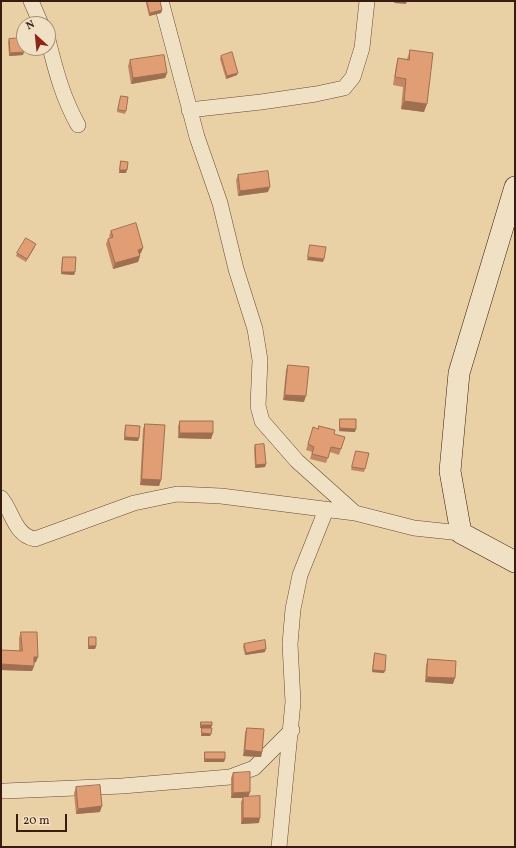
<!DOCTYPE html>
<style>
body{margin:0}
#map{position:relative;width:516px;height:848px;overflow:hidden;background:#ead1a5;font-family:Vollkorn,serif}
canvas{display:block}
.frame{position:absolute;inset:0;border:2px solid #381c10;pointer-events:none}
.north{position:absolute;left:16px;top:16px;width:40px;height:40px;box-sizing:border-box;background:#f1e1c4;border:1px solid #a7927c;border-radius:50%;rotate:333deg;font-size:11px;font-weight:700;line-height:16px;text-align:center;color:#381c10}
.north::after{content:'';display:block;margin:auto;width:14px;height:18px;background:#8f2418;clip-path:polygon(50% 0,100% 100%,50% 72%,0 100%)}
.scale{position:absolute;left:16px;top:814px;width:51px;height:18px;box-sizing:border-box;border:2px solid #381c10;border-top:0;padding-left:5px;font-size:12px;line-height:14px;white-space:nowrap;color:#381c10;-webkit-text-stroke:3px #f1e1c4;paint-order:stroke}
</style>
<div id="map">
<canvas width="516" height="848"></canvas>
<div class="frame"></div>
<div class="north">N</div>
<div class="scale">20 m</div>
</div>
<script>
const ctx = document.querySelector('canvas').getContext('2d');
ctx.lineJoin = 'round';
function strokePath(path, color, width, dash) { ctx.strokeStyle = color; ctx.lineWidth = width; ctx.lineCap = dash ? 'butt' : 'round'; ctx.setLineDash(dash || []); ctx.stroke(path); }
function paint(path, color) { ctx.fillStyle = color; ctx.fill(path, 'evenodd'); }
const street = new Path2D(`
 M31,1L41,24
 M161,1L197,137L220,203L236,269L255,329L260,360L258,406L262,421L297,461L355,513
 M48,40C56,71 62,96 78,125
 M189,110L261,102L316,94L344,88L353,77L362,48L367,1
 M1,498C13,512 14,535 35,539L134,503L177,494L221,496L355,513L414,528L461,533
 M5,791L122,786L230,777L254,768L292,730
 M279,847L293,702L290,644L293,609L300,575L326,510`);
const secondary = new Path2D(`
 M515,187L459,373L450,471L461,533L515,562`);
const wall = new Path2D(`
 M146,1H160L162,10L161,13L149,16L146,3Z
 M9,39L23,55L9,56L8,42Z
 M410,50L424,112L401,109L403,87L393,85L396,66L398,58L407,59Z
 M221,56L237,75L226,79L220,59Z
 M130,60L167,73L165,78L131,84L128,66Z
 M121,96L126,111L125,114L117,112Z
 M121,161L126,173H119L120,164Z
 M238,175L268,192L238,196L236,180Z
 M111,231L141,253L139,254L140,256L138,262L113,269L106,244L108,239L110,238L109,236Z
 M35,247L26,262L16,256L17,253Z
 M63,257L75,272L74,275L61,274L62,260Z
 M288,365L304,402L283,400L286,370Z
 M340,419L355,432L339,431V421Z
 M180,421L213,433L211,439L178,438V426Z
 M145,424L161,480L159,486L140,485L143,429Z
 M126,425L139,438L138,441L124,440L125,427Z
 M319,426L334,434L341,449L339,455L330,452L326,463L310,459L312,452L306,450L313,427L318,429Z
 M255,445L266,464L265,467L255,468L254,448Z
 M356,451L365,469L364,472L351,470Z
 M21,632L36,662L34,663V666L32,671L1,670V650L19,651V638Z
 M89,637L96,646L95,649H88V640Z
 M244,644L265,652L245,655L243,647Z
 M375,653L384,673L372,672L374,656Z
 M428,659L453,684L425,682L426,665Z
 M201,722L212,725L211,728V734L210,736H201L202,728H200V724Z
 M247,728L262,752L261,757L243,756L245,733Z
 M205,752L225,759L224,762H204V755Z
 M233,773L248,797L259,823L241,824V802L243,798H231V778Z
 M76,787L100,812L76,814L74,793Z`);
const shadedWall = new Path2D(`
 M395,1H407L406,4L394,3Z
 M162,10L161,13L149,16L150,13Z
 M24,52L23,55L9,56L10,53Z
 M167,73L165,78L131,84L133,78Z
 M238,73L237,75L226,79L227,76Z
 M404,101L427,104L424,112L401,109Z
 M120,170H127L126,173H119Z
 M270,187L268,192L238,196L240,191Z
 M143,248L141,253L136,255L138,250Z
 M140,256L138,262L113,269L115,263Z
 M308,257L324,259L323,262L307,260Z
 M62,272H75L74,275L61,274Z
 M285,395L306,396L304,402L283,400Z
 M340,428L356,429L355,432L339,431Z
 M180,433H213L211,439L178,438Z
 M125,437L139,438L138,441L124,440Z
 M266,464L265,467L255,468L256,465Z
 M142,479L161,480L159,486L140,485Z
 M89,646H96L95,649H88Z
 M266,649L265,652L245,655L246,653Z
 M34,657H38L36,662L32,663Z
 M1,664L34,666L32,671L1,670Z
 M373,670L385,671L384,673L372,672Z
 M427,677L455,678L453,684L425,682Z
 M201,725H212L211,728H200Z
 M202,733L211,734L210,736H201Z
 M245,750L262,752L261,757L243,756Z
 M205,759H225L224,762H204Z
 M250,792L248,798H231L233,793Z
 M102,806L100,812L76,814L78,809Z
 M243,818H260L259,823L241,824Z`);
const building = new Path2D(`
 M147,1H160L162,10L150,13Z
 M23,38L24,52L10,53L9,39Z
 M410,50L433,53L427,104L404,101L406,79L395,77L398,58L409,60Z
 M232,52L238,73L227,76L221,56Z
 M164,55L167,73L133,78L130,60Z
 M121,96L128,97L126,111L118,110Z
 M121,161L128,162L127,170H120Z
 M268,171L270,187L240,191L238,175Z
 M136,223L143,248L138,250L140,256L115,263L108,239L113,237L111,231Z
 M26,238L36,244L27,259L17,253Z
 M310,245L326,247L324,259L308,257Z
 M63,257H76L75,272H62Z
 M288,365L309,367L306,396L285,395Z
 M340,419H356V429L340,428Z
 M180,421H213V433H180Z
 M145,424L165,425L161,480L142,479Z
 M126,425L140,426L139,438L125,437Z
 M319,426L335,430L334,434L345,437L341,449L331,447L328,458L312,454L314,447L308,444L313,427L318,429Z
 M264,444L266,464L256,465L255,445Z
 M356,451L369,453L365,469L352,467Z
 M21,632H37L38,657H34V666L1,664V650L22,651Z
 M89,637H96V646H89Z
 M265,640L266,649L246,653L244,644Z
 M375,653L386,655L385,671L373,670Z
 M428,659L456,661L455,678L427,677Z
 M201,722H212V725H201Z
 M202,728H212L211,734L202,733Z
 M247,728L264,729L262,752L245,750Z
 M205,752H225V759H205Z
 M250,772V792L233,793V773Z
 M100,785L102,806L78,809L76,787Z
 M260,796V818H243V797Z`);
strokePath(street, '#644935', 16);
strokePath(secondary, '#381c10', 22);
strokePath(street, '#f1e1c4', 15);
strokePath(secondary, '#f1e1c4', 21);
paint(wall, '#c28864');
paint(shadedWall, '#9e6f51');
paint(building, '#e19e74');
strokePath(building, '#9e6f51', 1);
</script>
